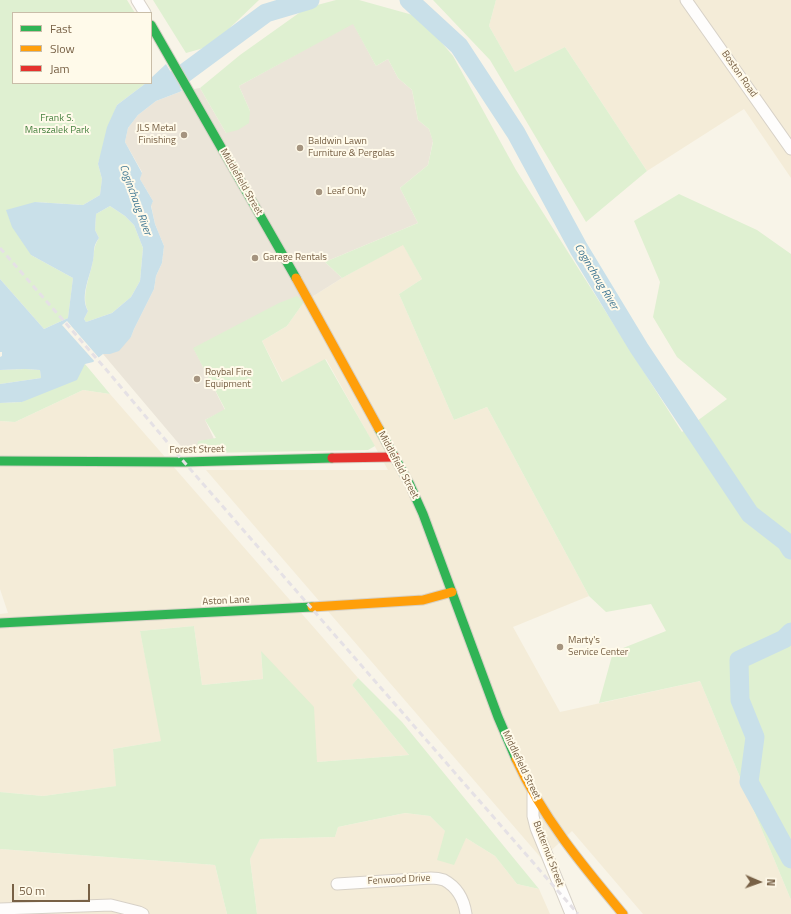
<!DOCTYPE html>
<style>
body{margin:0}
#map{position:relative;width:791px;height:914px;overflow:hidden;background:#f8f4e8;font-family:"Titillium Web",sans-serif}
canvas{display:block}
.legend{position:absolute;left:12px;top:12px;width:140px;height:72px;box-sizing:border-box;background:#fffaea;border:1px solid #c9bda8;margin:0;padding:5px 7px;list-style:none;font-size:12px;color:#786146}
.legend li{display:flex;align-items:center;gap:8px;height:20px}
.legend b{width:20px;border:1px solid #c9bda8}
.north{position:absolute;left:739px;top:862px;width:40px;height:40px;-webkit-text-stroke:3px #fffaea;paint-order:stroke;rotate:92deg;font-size:11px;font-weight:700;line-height:16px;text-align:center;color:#786146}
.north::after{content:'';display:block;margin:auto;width:14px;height:18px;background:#786146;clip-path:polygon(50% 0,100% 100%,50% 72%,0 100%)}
.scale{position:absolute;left:12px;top:884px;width:78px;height:18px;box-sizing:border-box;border:2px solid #786146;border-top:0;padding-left:5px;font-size:12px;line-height:14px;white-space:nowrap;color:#786146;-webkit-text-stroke:3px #fffaea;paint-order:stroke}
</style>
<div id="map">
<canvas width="791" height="914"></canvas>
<ul class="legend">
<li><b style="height:5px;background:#30b455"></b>Fast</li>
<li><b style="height:5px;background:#ff9f0a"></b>Slow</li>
<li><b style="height:5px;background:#e5322d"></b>Jam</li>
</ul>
<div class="north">N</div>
<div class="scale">50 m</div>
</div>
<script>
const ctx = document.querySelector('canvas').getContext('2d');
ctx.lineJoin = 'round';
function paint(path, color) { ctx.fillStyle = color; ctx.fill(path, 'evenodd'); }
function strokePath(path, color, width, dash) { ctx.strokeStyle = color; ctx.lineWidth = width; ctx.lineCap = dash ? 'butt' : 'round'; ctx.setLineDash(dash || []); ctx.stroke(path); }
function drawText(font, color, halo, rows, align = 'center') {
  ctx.font = font + ' "Titillium Web",sans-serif'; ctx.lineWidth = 4; ctx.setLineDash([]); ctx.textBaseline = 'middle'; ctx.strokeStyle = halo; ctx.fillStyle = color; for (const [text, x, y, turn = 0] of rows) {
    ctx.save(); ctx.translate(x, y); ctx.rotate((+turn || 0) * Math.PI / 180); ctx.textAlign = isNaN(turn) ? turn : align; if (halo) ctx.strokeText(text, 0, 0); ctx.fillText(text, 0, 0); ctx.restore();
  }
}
const residential = new Path2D(`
 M496,0H791V178L744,109L647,171L565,47L515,72L489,26Z
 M403,244L422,279L399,294L454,420L487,407L589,596L513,627L560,712L700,681L791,900V914H643L572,831L542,859L206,470H388L326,359L283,382L262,341L287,326L304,302L342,278Z
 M83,390L110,394L358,678L352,685L409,755L317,762L261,651L263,679L202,685L194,626L140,631L162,741L113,749L117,786L43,796L0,792V614L8,613L0,589V421L15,422Z
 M405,813L430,816L445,831L466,838L495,856L517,884L539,889L550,914H257L250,859L260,839L335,837L338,827Z
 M0,849L215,865L227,914H0Z`);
const industrial = new Path2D(`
 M353,23L376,66L388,59L398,78L412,90L418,120L429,129L433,141L428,165L400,188L418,223L325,262L342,278L304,302L194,349L225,410L205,420L214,439L199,441L198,451H185L103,354L131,337L134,329L154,289L156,276L162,263L164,246L155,224L151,205L153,201L140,179L142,172L125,142L128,128L138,115L156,101L182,91L200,88L226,133L250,111L239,86Z`);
const green = new Path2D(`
 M0,0H127L135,13H13V83H146L117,105L98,164L102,179L100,195L83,205L35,202L31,255L73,278L68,318L44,329L0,279Z
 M153,0H259L211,46L186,53Z
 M336,0H359L420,17L453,56L516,170L682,432L727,399L677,357L653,317L660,282L634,221L679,194L757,230L791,254V900L700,681L599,703L613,652L666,631L651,604L606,612L589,596L487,407L454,420L399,294L422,279L403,245L342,278L325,262L418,223L400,188L428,165L433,142L429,129L418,120L412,90L398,78L388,59L376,66L353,24L239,86L250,111L249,123L238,130L226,133L200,88L240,55L306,8Z
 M433,0H496L489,26L515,72L565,47L647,171L586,222L490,60Z
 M110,206L125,216L134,225L143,248L140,281L131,297L112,313L86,322L84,319L88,311C81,297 89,279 92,265C95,253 92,249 99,238L95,230L96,214Z
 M297,296L304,302L287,326L262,341L282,382L325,359L375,446L368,450L204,453L198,451L197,447L198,441L216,438L205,420L225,409L193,348L279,303Z
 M85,364L110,394L83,390L15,422L0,421V403L22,402Z
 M25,369L40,370L41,378L0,384V370Z
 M194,626L202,685L263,679L261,651L314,707L317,762L409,755L352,685L358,678L402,722L539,889L517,884L495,856L466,838L454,865L437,860L445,831L430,816L405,813L338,827L335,837L260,839L250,859L257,914H227L215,865L0,849V792L43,796L116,786L113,749L161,741L140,631Z`);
const water = new Path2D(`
 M166,64L182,91L156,101L138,115L128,128L125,142L142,173L140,179L153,201L151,206L155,224L164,246L162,263L156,276L154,289L134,329L131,337L119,351L110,354H103L93,362L85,364L77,380L22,402L0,403V384L41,378L40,370L25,369L0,370V357L2,356V352H0V279L44,329L68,318L73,278L31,255L12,227L6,210L35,202L83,205L100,195L102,179L98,164L107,127L117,105L146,83H151V78ZM110,206L125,216L134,225L143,248L140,281L131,297L112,313L86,322L84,319L88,311C80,297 89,279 92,265C96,252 91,249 99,238L95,230L96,214Z`);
const pier = new Path2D(`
 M67,321L100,359L96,363L62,325Z`);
const river = new Path2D(`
 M409,0L459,46L516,133L579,249L639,348L750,514L786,542L791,550
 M167,86L266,13L310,0
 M791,632L784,639L739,660L740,700L755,737L749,782L791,859`);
const street = new Path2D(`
 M137,0L145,13
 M686,0L791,149
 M533,794V816L536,828L571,914
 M337,884L431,878C435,878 441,879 444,880C457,887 464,900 466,914
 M0,909L111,905L139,912L143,914`);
const fast = new Path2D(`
 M151,25L296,278
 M379,429L410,485L423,514L498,717L516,759
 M0,461L184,462L332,458
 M0,623L312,607`);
const slow = new Path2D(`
 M296,278L379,429
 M312,607L423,600L452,592
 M516,759C542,817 583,866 623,914`);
const jam = new Path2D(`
 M332,458L395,457`);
const rail = new Path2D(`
 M0,248L104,367L184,462L578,914`);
const markers = [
 [184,135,4,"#a5947f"],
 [300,148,4,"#a5947f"],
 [319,192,4,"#a5947f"],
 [255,258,4,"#a5947f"],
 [197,379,4,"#a5947f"],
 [560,647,4,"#a5947f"]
];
const streetNames = [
 ["Boston Road",739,74,55],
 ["Middlefield Street",241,182,60],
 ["Forest Street",197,450,-1],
 ["Middlefield Street",398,465,62],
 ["Aston Lane",226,601,-3],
 ["Middlefield Street",521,765,64],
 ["Butternut Street",548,854,69],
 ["Fenwood Drive",399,880,-3]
];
const parkNames = [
 ["Frank S.",57,119],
 ["Marszalek Park",57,131]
];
const poiNames = [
 ["JLS Metal",176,129,"right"],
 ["Finishing",176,141,"right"],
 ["Baldwin Lawn",308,142],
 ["Furniture & Pergolas",308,154],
 ["Leaf Only",327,192],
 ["Garage Rentals",263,258],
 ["Roybal Fire",205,373],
 ["Equipment",205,385],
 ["Marty's",568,641],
 ["Service Center",568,653]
];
const waterNames = [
 ["Coginchaug River",135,200,70],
 ["Coginchaug River",596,277,59]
];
paint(residential, '#f4ecd8');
paint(industrial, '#ebe5d9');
paint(green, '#dff0d1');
paint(water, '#c9e0e9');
paint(pier, '#f8f4e8');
strokePath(river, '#c9e0e9', 19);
strokePath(street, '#d7d1c7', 13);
strokePath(fast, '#d7d1c6', 11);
strokePath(slow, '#d7d1c6', 11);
strokePath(jam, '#d7d1c6', 11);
strokePath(street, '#fefdfc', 11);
strokePath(fast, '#30b455', 9);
strokePath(slow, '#ff9f0a', 9);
strokePath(jam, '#e5322d', 9);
strokePath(rail, '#e5e1e5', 3, [6, 4]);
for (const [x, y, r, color] of markers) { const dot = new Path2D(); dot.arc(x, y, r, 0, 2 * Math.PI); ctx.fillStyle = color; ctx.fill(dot); strokePath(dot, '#fffaea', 1.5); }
drawText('10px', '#786146', '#fffaea', streetNames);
drawText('10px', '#447f3d', '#fffaea', parkNames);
drawText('10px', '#786146', '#fffaea', poiNames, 'left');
drawText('italic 11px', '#417894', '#fffaea', waterNames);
</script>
